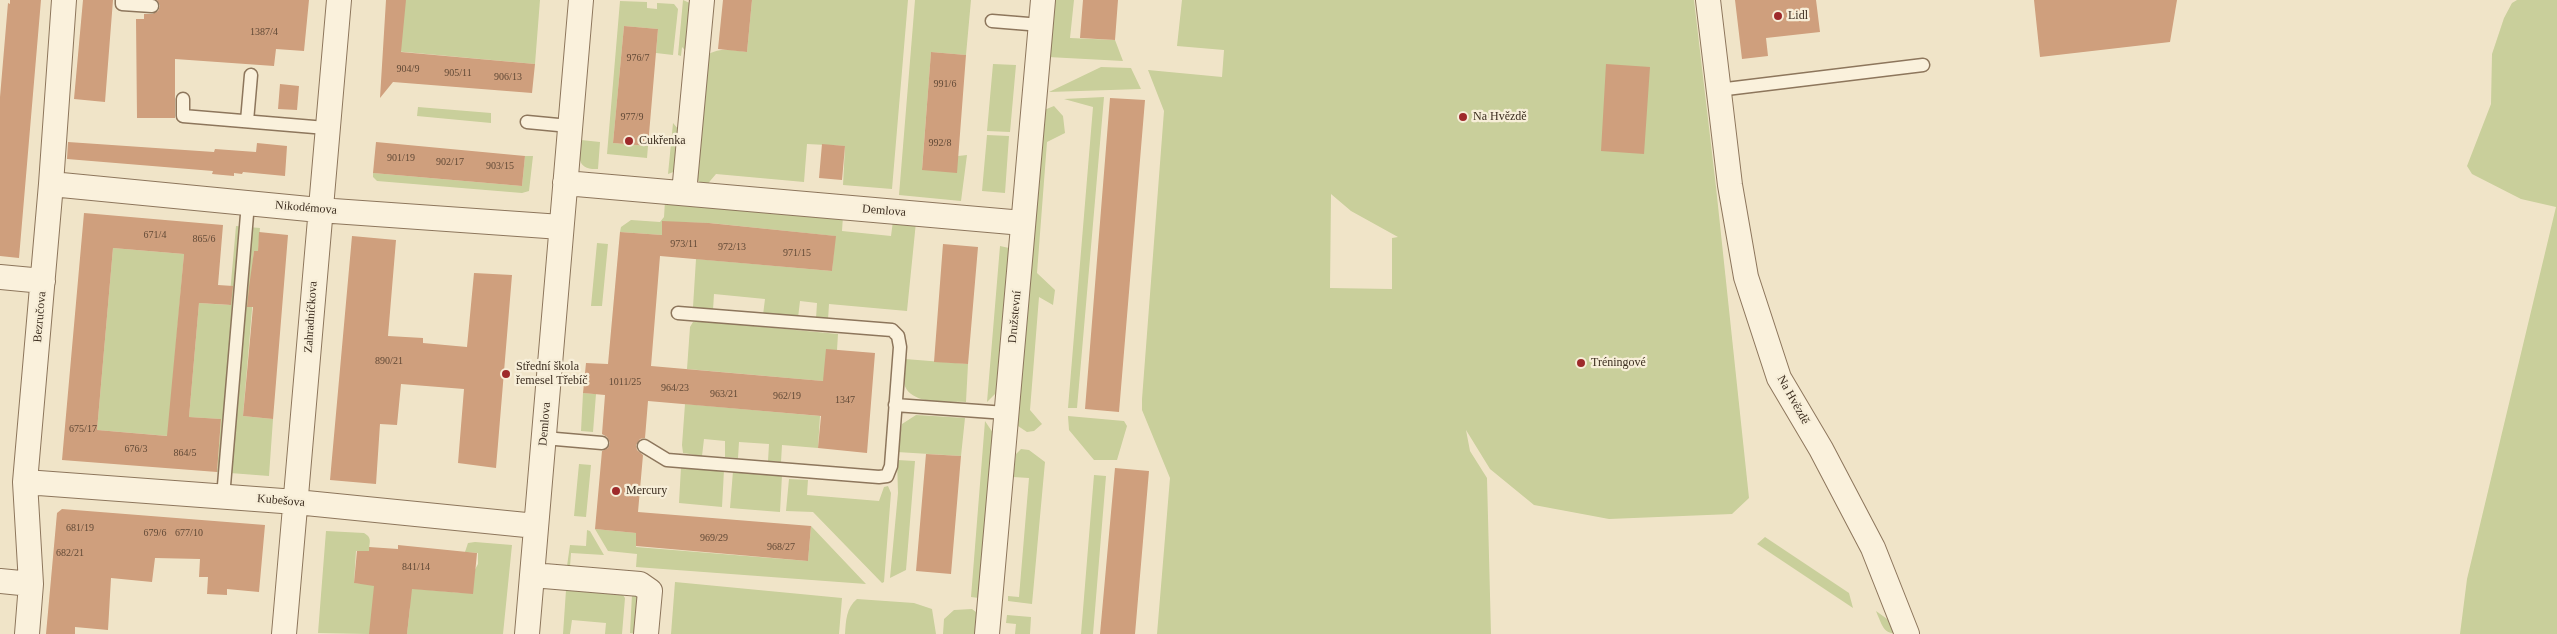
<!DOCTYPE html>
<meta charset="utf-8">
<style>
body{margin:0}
canvas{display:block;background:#f0e4c8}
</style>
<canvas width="2557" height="634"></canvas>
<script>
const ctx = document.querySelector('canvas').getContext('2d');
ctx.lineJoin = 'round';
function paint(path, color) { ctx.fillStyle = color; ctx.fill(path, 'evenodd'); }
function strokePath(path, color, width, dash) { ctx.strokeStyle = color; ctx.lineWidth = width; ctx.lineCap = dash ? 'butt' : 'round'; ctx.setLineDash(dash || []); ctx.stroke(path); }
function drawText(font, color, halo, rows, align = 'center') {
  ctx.font = font + ' "Times New Roman",serif'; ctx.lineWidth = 4.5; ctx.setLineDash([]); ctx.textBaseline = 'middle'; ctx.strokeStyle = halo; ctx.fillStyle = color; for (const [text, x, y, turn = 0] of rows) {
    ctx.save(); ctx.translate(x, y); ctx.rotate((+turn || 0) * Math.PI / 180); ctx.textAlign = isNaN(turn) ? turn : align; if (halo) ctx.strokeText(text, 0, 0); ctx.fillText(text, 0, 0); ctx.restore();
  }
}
const green = new Path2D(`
 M406,0H540L535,64L383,50Z
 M683,0L692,4L691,56L682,47L681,56L678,55Z
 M752,0H908L892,189L843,185L845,146L807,144L804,182L716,174L705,187L694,177L703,59C716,46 730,50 747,52Z
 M915,0H971L966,55L931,52L922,169L958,156L967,155L961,201L899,195Z
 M1051,0H1074L1070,38L1115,40L1123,61L1048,57Z
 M1182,0H1694L1716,187L1749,498L1732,514L1609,519L1534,505L1490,469L1466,430L1470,451L1487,478L1491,634H1157L1170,478L1142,410V399L1164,111L1148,70L1222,77L1224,50L1177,46ZM1331,194L1351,211L1398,237L1392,238V289L1330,288Z
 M2517,0H2557V634H2460L2467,579L2556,207L2521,199L2472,174L2467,166L2491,104L2492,54L2504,18L2512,3Z
 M620,1L647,2V8L657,9V3L674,4L678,9L673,55L656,53L658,29L624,26L613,143L648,146L647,158L607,154Z
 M993,64L1016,65L1010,132L987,131Z
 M1101,67L1131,68L1141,89L1049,92Z
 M1104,97L1077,408H1068L1093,107L1064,99Z
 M1054,106L1063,116L1065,133L1047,142L1037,273L1055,290L1053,305L1039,297L1030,410L1042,424L1034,431L1027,432L1018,426L1016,418L1044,110Z
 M418,107L491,113V123L417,116Z
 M673,123L684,136L676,171L668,174Z
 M987,135L1009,136L1005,193L982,191Z
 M581,140L600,142L598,169C576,170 579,157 581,140Z
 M525,156H533L529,191L522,193L377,181L373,177V173L522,186Z
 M665,201L843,216L842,231L891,236L893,221L916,222L907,311L829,304L828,320L816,319L817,303L800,301L798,318L763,315L765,299L714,294L713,310L693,307L696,259L832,271L835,236L710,223L662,222V235L620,232L621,227L631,220L660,222L664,217Z
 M236,226L260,228L258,251H254L252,270L254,286L243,416L273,419L269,476L217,472L221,419L189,417L199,303L229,305Z
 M597,243L608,244L602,306H591Z
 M1000,246L1009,248L997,392L987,402Z
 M113,248L184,254L168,436L97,430Z
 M700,321L838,334L837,350L823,381L687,369L690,327L693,322Z
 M905,359L968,364L966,402C948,401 909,406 904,383C903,376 904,367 905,359Z
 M583,393L596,394L593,432L581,431Z
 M685,404L820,416L818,448L782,445L781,462L768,461L769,444L739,442L738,458L725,457V441L704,439L702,456L683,453L682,445Z
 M916,415L965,418L961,456L897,452L902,424Z
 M1068,416L1124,421L1127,426L1117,460H1094L1069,430Z
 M985,421L993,433L979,598L971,597Z
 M1021,449L1029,450L1045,462L1032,604L1008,601V596L1019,597L1029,478L1013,477L1016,454Z
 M897,460L915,461L906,570L890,578L898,493Z
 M579,464L591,465L586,517L574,516Z
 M681,467L724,470L722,507L679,503Z
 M733,471L782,475L780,512L730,508Z
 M1094,475L1106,476L1093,634H1081Z
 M789,479L808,480L807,495L879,501L884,487L888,486L891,493L884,582L882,583L813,512L786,511Z
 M811,526L866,584L636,567L637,554L608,551L595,529L636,533V547L808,561Z
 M587,530L590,531L604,555L571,553L570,567L567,566L570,545L586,546Z
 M326,531L364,533C373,538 369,543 369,551H356L354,583L462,593L478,564V553L465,552L468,543L475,542L512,545L503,634H407L410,607L369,634L318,633Z
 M1765,537L1849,593L1853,608L1757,544Z
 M675,582L842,598L839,634H671Z
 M566,590L623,595L625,598L622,634H605L606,623L572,620L570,634H563Z
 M632,594L638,597L641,634L630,633Z
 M857,599L914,603L932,609L936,634H845C846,621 846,608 857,599Z
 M972,609L980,615L978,634H943L944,619L954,610Z
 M1876,611L1908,634C1884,634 1885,633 1876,611Z
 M1007,615L1031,617L1030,634H1015L1016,624L1006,623Z`);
const building = new Path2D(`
 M10,0H41L19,258L0,256V97L8,3L10,4Z
 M83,0H113L105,102L74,99Z
 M157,0H309L304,51L276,49L274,66L175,59V118H137L136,19H144V14H152L158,11L160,6Z
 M386,0H406L401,52L535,64L532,93L393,82L380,98Z
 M723,0H752L747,52L718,49Z
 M1083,0H1118L1115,40L1080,38Z
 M1735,0H1816L1820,32L1766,38L1768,56L1742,59Z
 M2034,0H2177L2170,42L2040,57Z
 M624,26L658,29L648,146L613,143Z
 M931,52L966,55L957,173L922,170Z
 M1606,64L1650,67L1644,154L1601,151Z
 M280,84L299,86L297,110L278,109Z
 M1110,98L1145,100L1119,412L1085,409Z
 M68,142L214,152L215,149L256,152L257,143L287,146L285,176L243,172L242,174L234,173V176L212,174L213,171L67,159Z
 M376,142L525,156L522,186L373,173Z
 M822,144L845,146L842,180L819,178Z
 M84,213L223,225L218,285L233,286L231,305L199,303L189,417L221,419L217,472L62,460ZM113,248L184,254L167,436L97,430Z
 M662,221L709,223L836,236L832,271L660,256L651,366L823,381L826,349L875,353L867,453L818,448L821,416L648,401L645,438L640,439L636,445L637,450L643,455L638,512L811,526L808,561L636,546V533L595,529L602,451L608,448L610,443L607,437L602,434L605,395L583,393L586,363L608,364L620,232L662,235Z
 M259,232L288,235L273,419L243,416L253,307H247L249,287L254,251H258Z
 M352,236L396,240L388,336L423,338V343L467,347L474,273L512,275L496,468L458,463L464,389L401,384L397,425L380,424L376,484L330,480Z
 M943,244L978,247L968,364L934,362Z
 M926,454L961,456L951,574L916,571Z
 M1115,468L1149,471L1135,634H1100Z
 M62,509L265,525L259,592L227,589V595L207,594L208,577H199L200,559L155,558L152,582L111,578L108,630L75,627V634H46L57,513Z
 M398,545L477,553L473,594L412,589L407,634H369L374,586L354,583L357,551H369V547L398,549Z`);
const lane = new Path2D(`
 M122,0V4L152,6
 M992,21L1041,25
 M1718,90L1923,65
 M183,99V116L326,128
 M247,121L251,75
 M527,122L569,126
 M895,405L1006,413
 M544,438L602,443
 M644,446L667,460L879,477L887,476L891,466L900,347L898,336L892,330L678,313
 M223,497L248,203`);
const street = new Path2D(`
 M1708,0L1730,185L1746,277L1779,378L1821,449L1873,548L1907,634
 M565,183L1023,223
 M51,184L319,210L561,227
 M684,193L702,0
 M0,277L43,281
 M25,482L296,502L536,526
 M532,575L640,584L650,591L646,634
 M0,581L31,584
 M27,634L31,584L25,482L51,184L64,0
 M284,634L339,0
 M527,634L581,0
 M987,634L1043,0`);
const markers = [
 [1778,16,5,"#9e2a2b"],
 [1463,117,5,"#9e2a2b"],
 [629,141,5,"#9e2a2b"],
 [1581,363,5,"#9e2a2b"],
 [506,374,5,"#9e2a2b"],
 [616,491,5,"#9e2a2b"]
];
const numberNames = [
 ["1387/4",264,32],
 ["976/7",638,58],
 ["904/9",408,69],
 ["905/11",458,73],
 ["906/13",508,77],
 ["991/6",945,84],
 ["977/9",632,117],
 ["992/8",940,143],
 ["901/19",401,158],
 ["902/17",450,162],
 ["903/15",500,166],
 ["671/4",155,235],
 ["865/6",204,239],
 ["973/11",684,244],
 ["972/13",732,247],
 ["971/15",797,253],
 ["890/21",389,361],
 ["1011/25",625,382],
 ["964/23",675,388],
 ["963/21",724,394],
 ["962/19",787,396],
 ["1347",845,400],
 ["675/17",83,429],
 ["676/3",136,449],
 ["864/5",185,453],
 ["681/19",80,528],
 ["679/6",155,533],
 ["677/10",189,533],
 ["969/29",714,538],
 ["968/27",781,547],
 ["682/21",70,553],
 ["841/14",416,567]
];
const poiNames = [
 ["Lidl",1788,16],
 ["Na Hvězdě",1473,117],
 ["Cukřenka",639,141],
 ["Tréningové",1591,363],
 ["Střední škola",516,367],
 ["řemesel Třebíč",516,381],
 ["Mercury",626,491]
];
const streetNames = [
 ["Nikodémova",306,208,5],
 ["Demlova",884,211,5],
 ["Bezručova",40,317,-85],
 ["Zahradníčkova",311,317,-86],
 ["Družstevní",1015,317,-85],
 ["Na Hvězdě",1793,400,61],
 ["Demlova",545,424,-85],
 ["Kubešova",281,501,5]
];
paint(green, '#c9cf9b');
paint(building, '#cf9f7d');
strokePath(lane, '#8d765c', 15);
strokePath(street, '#8d765c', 26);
strokePath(lane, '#faf1dc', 12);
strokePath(street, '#faf1dc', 24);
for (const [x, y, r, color] of markers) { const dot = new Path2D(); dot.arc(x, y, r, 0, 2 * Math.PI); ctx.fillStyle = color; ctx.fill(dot); strokePath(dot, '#f7eed8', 2); }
drawText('10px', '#624a37', null, numberNames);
drawText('12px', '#3d2e20', '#f7eed8', poiNames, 'left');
drawText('12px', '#3d2e20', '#f7eed8', streetNames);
</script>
